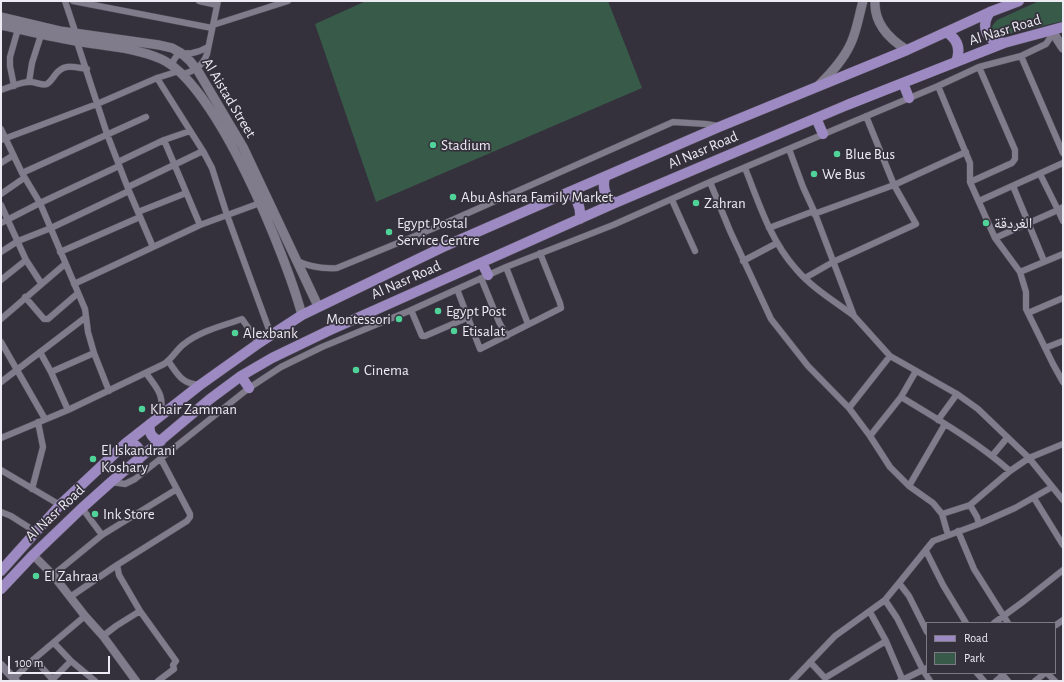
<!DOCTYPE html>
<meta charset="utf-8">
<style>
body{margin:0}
#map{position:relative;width:1064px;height:682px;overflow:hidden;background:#34303c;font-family:"Alegreya Sans",sans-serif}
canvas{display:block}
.frame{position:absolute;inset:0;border:2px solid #edeaf3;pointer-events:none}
.legend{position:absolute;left:926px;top:622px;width:130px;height:52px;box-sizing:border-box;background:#34303c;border:1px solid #7e7a85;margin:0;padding:5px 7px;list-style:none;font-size:12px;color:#edeaf3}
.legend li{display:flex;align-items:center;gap:8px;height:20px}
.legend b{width:20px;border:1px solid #7e7a85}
.scale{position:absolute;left:8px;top:656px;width:102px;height:18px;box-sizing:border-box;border:2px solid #edeaf3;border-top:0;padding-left:5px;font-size:12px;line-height:14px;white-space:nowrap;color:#edeaf3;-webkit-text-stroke:3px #34303c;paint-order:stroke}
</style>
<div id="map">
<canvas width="1064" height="682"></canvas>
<div class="frame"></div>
<ul class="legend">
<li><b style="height:5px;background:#9e8ac2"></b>Road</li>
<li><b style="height:11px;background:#385a48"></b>Park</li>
</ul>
<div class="scale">100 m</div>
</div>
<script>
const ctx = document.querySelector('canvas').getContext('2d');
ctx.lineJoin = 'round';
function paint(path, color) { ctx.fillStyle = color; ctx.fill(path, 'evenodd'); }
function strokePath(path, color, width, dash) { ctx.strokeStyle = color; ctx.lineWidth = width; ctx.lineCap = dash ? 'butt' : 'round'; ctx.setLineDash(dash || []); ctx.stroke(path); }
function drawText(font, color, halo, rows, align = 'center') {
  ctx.font = font + ' "Alegreya Sans","Noto Naskh Arabic",sans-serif'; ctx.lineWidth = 3.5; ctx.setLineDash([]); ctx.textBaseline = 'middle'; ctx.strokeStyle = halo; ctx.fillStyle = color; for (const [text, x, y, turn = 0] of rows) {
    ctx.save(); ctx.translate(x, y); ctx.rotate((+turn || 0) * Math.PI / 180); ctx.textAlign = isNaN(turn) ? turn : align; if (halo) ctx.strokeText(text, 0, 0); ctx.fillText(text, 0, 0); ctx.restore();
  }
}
const green = new Path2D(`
 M366,1H608L642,88L376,202L315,24Z
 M1039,1H1063V21L1000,36L994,32L992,26L997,20Z`);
const minor = new Path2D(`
 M65,1L76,34
 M73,1L212,28
 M199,1L217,5
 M213,25L288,1
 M77,42L107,134L129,191L153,247
 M1021,56L1063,153
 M172,65C176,52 181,54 192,53C198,52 203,50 208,47
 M182,74C194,72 203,65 207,54L218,1
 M157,78L203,151L212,168L227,215L271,335
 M29,82L32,63L41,35
 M14,86L10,66V57L18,29
 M938,86L970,163V182L995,238L1020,272L1026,292V309L1028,313L1053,364L1063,382
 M1,90C10,87 22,81 31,82C36,82 42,86 47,84C50,82 53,78 55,75C64,63 73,67 87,69
 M1,129L22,173L40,203L85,309L88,332L94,353L109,391
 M1,140L97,104L157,78L179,71
 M164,140L200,225
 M789,149L803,187L814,211L854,316L890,356L957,394L978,409L1029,458L1063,500
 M118,162L164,140L190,131
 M1,163L12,156
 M745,168C759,203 770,240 796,269C811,287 834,301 853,315
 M22,173L146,117
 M710,182L730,231L771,319L808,366L849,408L870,436L890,467L909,486L933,503L942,514L948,535
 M970,182L1012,163L1015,159V150L979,67
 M1013,186L1044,261
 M128,187L203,151
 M1,194L24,178
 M672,200L695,251
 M979,201L1063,163
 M1,205L26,260L41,283
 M1063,207L1058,210L1063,221
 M138,212L186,193
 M814,214L894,185L866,116
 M1,223L40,203L119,166
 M769,228L814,211
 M995,238L1058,210L1040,174
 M1,252L18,241L51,228L129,191
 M60,252L140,217
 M297,261C310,267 323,269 337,268L432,229L673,122L706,124L718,126
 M743,261L777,243
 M506,267L528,324
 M1020,272L1063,254
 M481,278L499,322L507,336
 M805,278L833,262L916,224L894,185L966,152
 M1,280L26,260
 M74,284L200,225L260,203
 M457,289L480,349L561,308L560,303L540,253
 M25,297L44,319H48L77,294
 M411,310L422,336H425L469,317
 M1028,313L1063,298
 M1,319L65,264
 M1,342L45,419
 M1045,348L1063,341
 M40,352L51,372L68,410
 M169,362C178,375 182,384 200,385
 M51,372L94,353
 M146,373C158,390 164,394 161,415
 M1,382L86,317
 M901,397C939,420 977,442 1010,471L1029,458L1063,444
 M849,408L890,356
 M938,420L957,394
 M870,436L901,397L916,371
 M1,438L68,410L164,364C172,359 176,350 184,344C200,331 222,326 242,319L259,343
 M992,456L1007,438
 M1,470L60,505
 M111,482L125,484L135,479L249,388L281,367L322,347L409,311L506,267L613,225L710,182L938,86L979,67L1021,56L1046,44L1050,38L1051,31
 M909,486L945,424
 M32,489L43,447L38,422
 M1034,498L1063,545
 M970,505L977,517L979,524
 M82,508L102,535
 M1,512L11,516L36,532
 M942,514L970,505L1010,471
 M958,531L974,569L1008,623
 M926,551L943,585L966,623
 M53,575L102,535L177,489
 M899,583L933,541L979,524L1015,508L1052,487
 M70,597L117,565
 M885,600L897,618L923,670L930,681
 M994,623L1024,601L1063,570
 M1056,625L1063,620
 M103,636L116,626L140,611
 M886,641L903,681
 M34,659L54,681
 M71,661L95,681
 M810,662L825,678L886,641L870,612
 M977,673L984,681
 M1001,673L1008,681
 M1047,673L1055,681
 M13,679L34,659L85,616
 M51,681L71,661L54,643
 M158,681L174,669L173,665L176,661L140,611L119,575L117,565L187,521L190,517V514L161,459
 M792,681L835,636L885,600L899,583L909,596L927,632
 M900,681L927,668
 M996,681L1003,675
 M1035,681L1045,673`);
const tertiary = new Path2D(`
 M33,555L53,575L85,616L103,636L136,681
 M1,665L16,681`);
const secondary = new Path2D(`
 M875,1C874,23 889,39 907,50
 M1,17L60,31L159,45L172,48L181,53L190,61L198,71L243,147L318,306
 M1,25C26,31 50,37 75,41C103,46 134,47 161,59C217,84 286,256 302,315
 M1052,31L1063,48
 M819,85C832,72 844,59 851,43C857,30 859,15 863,1`);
const primary = new Path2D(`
 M990,12C980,27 986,41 1004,43
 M946,32C958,39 961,49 956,62
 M903,83L909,98
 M816,118L823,134
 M605,177C602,188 605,197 615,203
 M569,192C578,199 581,208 580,219
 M482,263L488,275
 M241,376L249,388
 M150,424C148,433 152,439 161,441
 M126,443C136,442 142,449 139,459
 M1,571L60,505L126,443L200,385L259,343L302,315L443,247L569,192L719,127L907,50L990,12L1019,1
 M1,589L33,555L82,508L111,482L210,399L241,376L272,358L328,331L615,203L847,105L1004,43L1063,27`);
const markers = [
 [433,145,4,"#50d398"],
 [837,154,4,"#50d398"],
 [814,174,4,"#50d398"],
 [453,197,4,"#50d398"],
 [696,203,4,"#50d398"],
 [986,223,4,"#50d398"],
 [389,232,4,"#50d398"],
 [438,311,4,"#50d398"],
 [399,319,4,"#50d398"],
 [454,331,4,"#50d398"],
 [235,333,4,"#50d398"],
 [356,370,4,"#50d398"],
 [142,409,4,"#50d398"],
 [93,459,4,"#50d398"],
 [95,514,4,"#50d398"],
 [36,576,4,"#50d398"]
];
const streetNames = [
 ["Al Nasr Road",1005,30,-17],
 ["Al Aistad Street",229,98,59],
 ["Al Nasr Road",703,150,-23],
 ["Al Nasr Road",406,280,-24],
 ["Al Nasr Road",55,513,-43]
];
const poiNames = [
 ["Stadium",441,145],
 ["Blue Bus",845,154],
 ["We Bus",822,174],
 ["Abu Ashara Family Market",461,197],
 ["Zahran",704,203],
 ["Egypt Postal",397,223],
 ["Service Centre",397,240],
 ["الغردقة",994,223],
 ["Egypt Post",446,311],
 ["Montessori",391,319,"right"],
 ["Etisalat",462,331],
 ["Alexbank",243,333],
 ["Cinema",364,370],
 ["Khair Zamman",150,409],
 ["El Iskandrani",101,450],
 ["Koshary",101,467],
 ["Ink Store",103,514],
 ["El Zahraa",44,576]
];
paint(green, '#385a48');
strokePath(minor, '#524f59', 7);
strokePath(tertiary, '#524f59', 9);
strokePath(secondary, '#524f59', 10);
strokePath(primary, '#524f59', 11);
strokePath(minor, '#817c8b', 6);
strokePath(tertiary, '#817c8b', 8);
strokePath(secondary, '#817c8b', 9);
strokePath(primary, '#9e8ac2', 10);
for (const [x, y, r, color] of markers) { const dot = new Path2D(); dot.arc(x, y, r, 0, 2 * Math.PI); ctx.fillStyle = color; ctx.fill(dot); strokePath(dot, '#34303c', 1.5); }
drawText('15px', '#edeaf3', '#34303c', streetNames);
drawText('15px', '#edeaf3', '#34303c', poiNames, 'left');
</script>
